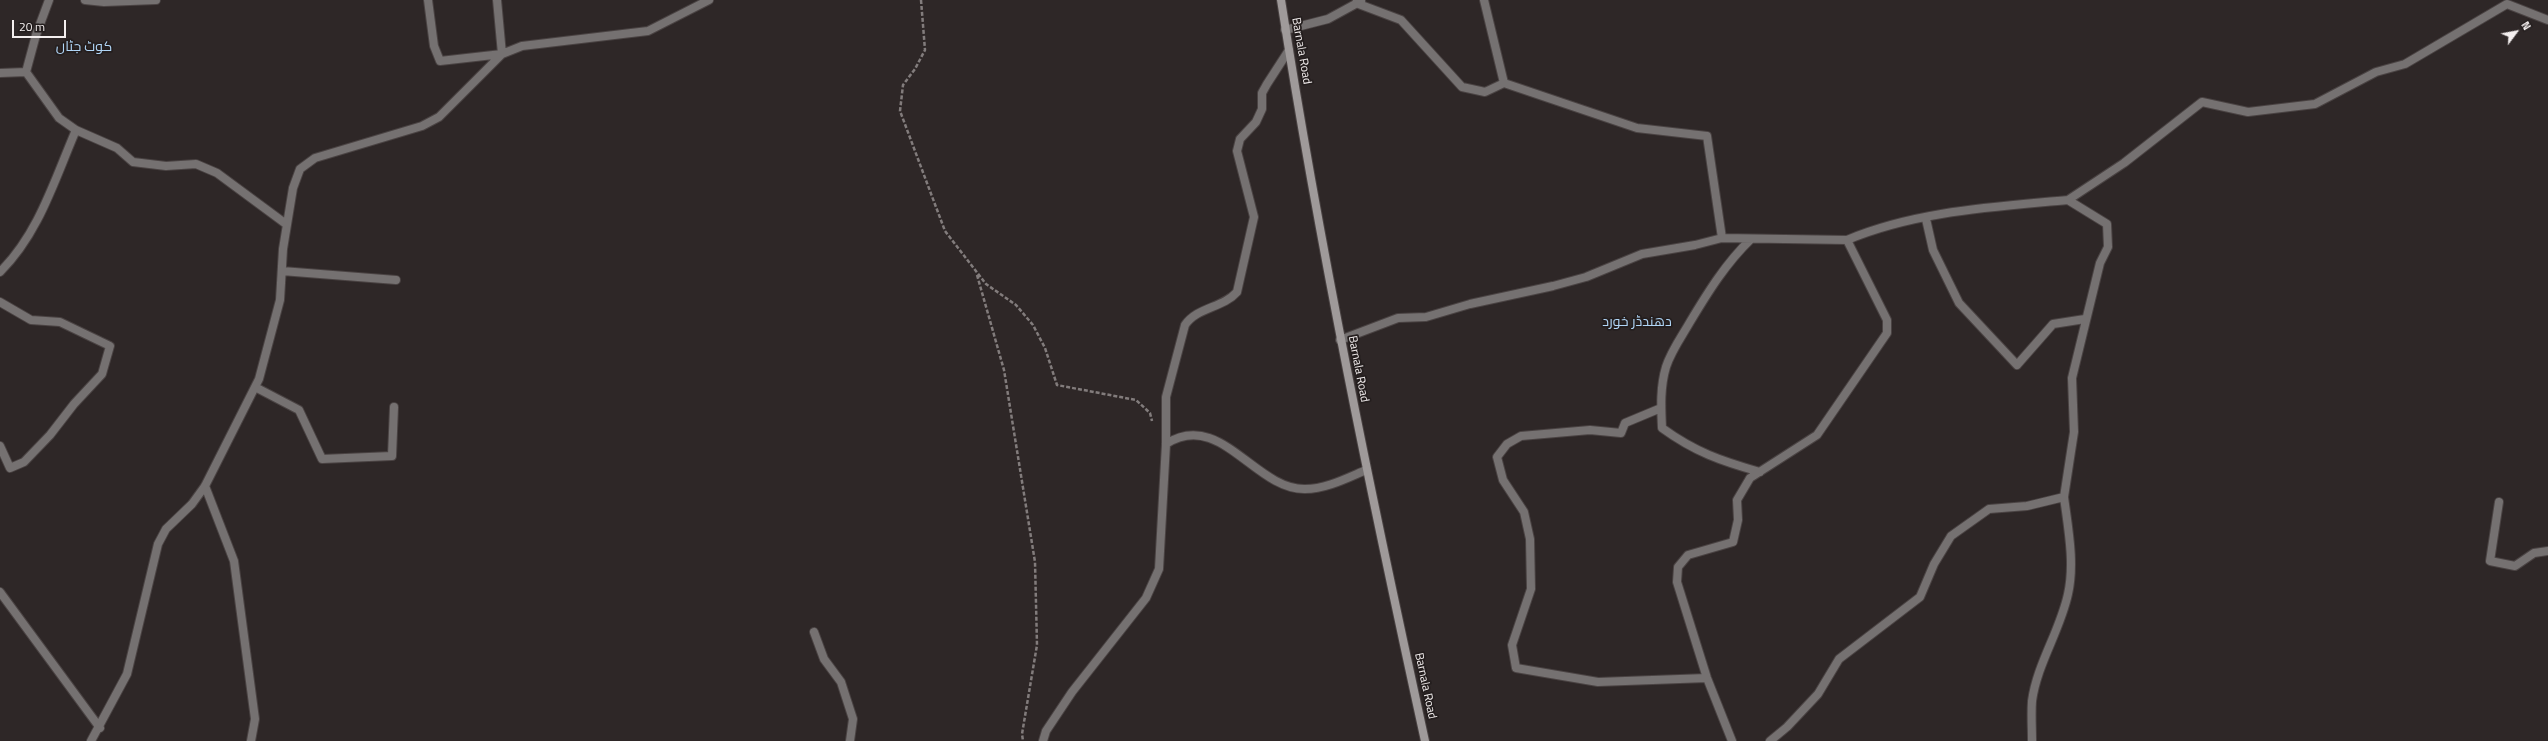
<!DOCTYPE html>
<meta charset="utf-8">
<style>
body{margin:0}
#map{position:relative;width:2548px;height:741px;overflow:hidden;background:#2e2727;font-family:"Titillium Web",sans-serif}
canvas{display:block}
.north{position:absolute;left:2496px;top:12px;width:40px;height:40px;-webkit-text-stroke:3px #241e1e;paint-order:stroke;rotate:58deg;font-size:11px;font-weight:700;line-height:16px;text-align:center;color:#f4efef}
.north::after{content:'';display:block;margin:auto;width:14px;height:18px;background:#f4efef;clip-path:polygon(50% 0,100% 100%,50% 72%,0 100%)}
.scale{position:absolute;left:12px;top:20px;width:54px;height:18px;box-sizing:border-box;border:2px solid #f4efef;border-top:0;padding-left:5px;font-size:12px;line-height:14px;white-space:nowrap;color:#f4efef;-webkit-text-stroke:3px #241e1e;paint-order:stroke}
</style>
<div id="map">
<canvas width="2548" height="741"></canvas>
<div class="north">N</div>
<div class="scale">20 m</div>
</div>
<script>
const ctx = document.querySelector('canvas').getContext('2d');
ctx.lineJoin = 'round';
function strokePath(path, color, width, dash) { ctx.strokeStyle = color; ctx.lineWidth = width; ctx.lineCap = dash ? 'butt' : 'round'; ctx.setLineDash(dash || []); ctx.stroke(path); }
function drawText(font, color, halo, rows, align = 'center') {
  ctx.font = font + ' "Titillium Web",Cairo,sans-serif'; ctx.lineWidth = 3.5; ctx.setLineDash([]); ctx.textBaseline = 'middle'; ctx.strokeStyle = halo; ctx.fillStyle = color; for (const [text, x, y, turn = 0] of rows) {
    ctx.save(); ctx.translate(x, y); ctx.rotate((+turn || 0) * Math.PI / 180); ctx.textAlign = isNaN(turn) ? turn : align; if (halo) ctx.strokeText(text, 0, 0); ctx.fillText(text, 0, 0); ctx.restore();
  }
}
const path = new Path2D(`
 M921,0L925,50L915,69L903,85L900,111L945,231L986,284L1016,305L1033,325L1045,348L1057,385L1136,400L1150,413L1152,421
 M977,275L1004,370L1035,562L1037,645L1022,734L1023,741`);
const minor = new Path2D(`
 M85,0L104,2L156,0
 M428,0L434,46L440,61L502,54L497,0
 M1484,0L1504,83L1637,128L1707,136L1722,238L1847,240L1887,320V333L1817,435L1750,478L1737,500L1738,520L1733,542L1688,555L1678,567L1677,582L1707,678L1732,741
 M1356,3L1401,20L1462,87L1485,92L1504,83
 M1285,30L1328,19L1361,1
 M26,72L59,118L76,130L117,148L133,162L166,166L196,164L217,173L286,224
 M26,72L36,35L49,0
 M0,73L26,72
 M1926,219L1933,250L1959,303L2017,365L2053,324L2085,319
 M1751,239C1726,263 1708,292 1690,322C1682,336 1671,351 1666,367C1660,387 1661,407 1662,428C1695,452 1721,461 1760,472
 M1847,240C1916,211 1994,207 2068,200
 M282,271L396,280
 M0,272C39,233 54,181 76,130
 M0,302L31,320L60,322L110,346L102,374L74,404L50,435L24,462L10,468L0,446
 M1340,340L1398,318L1426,317L1470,304L1553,286L1586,277L1642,254L1695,245L1722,238
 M255,387L299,410L322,459L392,456L394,407
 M1661,408L1625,423L1621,433L1590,430L1521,436L1507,444L1497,457L1503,480L1524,512L1530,539L1531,589L1512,645L1516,668L1598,682L1707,678
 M1166,444C1220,409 1255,490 1305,489C1326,489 1347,478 1366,470
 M205,486L234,561L255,719L251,741
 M2499,502L2490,561L2515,566L2534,553L2548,551
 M0,592L100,728
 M814,632L824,659L841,682L853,719L850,741
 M91,741L127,674L158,544L166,529L192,504L205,486L259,379L280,300L283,249L293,188L300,169L315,158L422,126L439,117L502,54L522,46L648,31L709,0
 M1043,741L1046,731L1072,692L1146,598L1159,569L1166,444V397L1185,325C1197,307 1223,308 1237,292L1254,217L1237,151L1240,139L1256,122L1262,109V93L1267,84L1289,50
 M1770,741L1787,727L1818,694L1839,659L1920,597L1934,564L1951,536L1989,509L2027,506L2064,497L2074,432L2072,378L2100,263L2108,247L2107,224L2068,200L2124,163L2202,102L2248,112L2315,104L2376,72L2405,64L2507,4L2548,20
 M2032,741C2032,728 2031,714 2032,701C2037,664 2060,631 2068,594C2075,563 2068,528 2064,497`);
const secondary = new Path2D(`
 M1281,0C1320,249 1371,495 1425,741`);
const streetNames = [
 ["Barnala Road",1301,51,80],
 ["Barnala Road",1358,369,79],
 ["Barnala Road",1425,686,78]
];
const quarterNames = [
 ["کوٹ جٹاں",84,48],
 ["دھندڈر خورد",1637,323]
];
strokePath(minor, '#4a4343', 10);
strokePath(secondary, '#4a4343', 10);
strokePath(path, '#827c7c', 2.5, [4, 2]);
strokePath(minor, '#757171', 8);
strokePath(secondary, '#9f9a9a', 8);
drawText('12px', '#f4efef', '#241e1e', streetNames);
drawText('14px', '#b1d6f7', '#241e1e', quarterNames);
</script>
